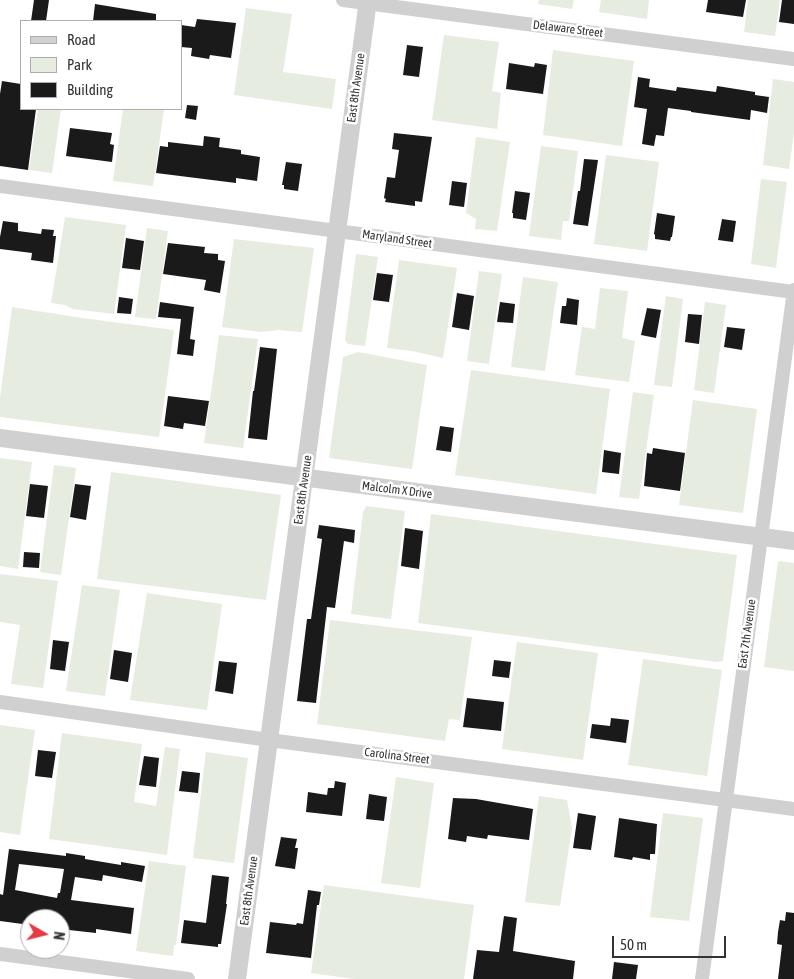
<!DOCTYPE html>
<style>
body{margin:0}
#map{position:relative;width:794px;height:979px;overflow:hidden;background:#fff;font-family:"Asap Condensed",sans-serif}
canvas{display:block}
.legend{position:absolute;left:20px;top:20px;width:162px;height:90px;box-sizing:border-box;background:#fff;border:1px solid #adadad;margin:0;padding:6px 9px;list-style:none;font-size:15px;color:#333}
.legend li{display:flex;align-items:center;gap:10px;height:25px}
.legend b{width:25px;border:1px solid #adadad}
.north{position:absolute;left:20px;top:909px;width:50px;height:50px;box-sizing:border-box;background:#fff;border:1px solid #adadad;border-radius:50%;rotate:98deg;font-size:14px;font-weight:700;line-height:20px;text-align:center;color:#333}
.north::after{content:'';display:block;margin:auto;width:18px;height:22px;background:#e63946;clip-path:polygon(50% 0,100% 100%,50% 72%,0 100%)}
.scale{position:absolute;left:612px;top:936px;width:114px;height:22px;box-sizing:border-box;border:2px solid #333;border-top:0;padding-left:6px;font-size:15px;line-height:18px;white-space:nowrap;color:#333;-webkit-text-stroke:4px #fff;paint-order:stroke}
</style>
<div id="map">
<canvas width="794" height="979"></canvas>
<ul class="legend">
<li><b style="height:6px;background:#d0d0d0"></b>Road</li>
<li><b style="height:14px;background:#e6ecdf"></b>Park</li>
<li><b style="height:14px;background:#1a1a1a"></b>Building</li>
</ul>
<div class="north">N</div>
<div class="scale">50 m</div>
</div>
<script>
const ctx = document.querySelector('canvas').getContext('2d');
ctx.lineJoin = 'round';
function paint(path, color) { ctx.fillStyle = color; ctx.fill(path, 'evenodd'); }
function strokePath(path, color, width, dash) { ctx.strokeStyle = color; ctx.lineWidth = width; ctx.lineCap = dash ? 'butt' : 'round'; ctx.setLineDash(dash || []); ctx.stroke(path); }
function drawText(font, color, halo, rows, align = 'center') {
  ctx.font = font + ' "Asap Condensed",sans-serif'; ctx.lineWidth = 5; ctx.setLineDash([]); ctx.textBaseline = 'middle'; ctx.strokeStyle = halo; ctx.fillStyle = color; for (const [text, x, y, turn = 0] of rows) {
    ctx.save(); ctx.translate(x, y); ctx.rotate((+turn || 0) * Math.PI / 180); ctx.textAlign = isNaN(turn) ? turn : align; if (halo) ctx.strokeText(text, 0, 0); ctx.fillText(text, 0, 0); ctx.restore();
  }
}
const green = new Path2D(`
 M539,0H574L572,9L538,4Z
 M601,0H649L647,19L599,12Z
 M748,0H780L775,36L744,32Z
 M246,8L292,14L283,72L336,79L332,109L234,95Z
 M444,35L499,42L492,91L501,93L497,129L432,120Z
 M553,50L634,61L622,146L543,135Z
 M773,79L794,82V133L789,169L763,165Z
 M38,109H61L52,173L29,170Z
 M123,109H164L153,186L113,181Z
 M476,137L510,142L497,231L475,229L476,219L466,213Z
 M541,146L578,151L569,221H563L561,240L529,236Z
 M606,155L659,162L647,251L594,244Z
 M761,179L787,182L776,268L751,264Z
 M65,217L126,225L114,314L73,309L65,305L51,303Z
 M147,228L168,231L156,319L135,317Z
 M234,239L314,248L302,332L279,330L261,332L222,327Z
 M356,254L378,257L365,346L348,344L345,340Z
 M399,260L457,268L443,358L412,351L387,348Z
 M479,271L502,274L489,364L467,361Z
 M523,277L558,282L545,371L511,367Z
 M600,288L628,291L622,338L635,341L629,382L575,375L582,327L595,329Z
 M666,296L683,299L672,387L654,385Z
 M705,302L726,305L714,393L694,390Z
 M12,307L82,318L174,330L159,437L0,417V398Z
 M219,335L258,339L243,448L204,443Z
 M358,352L427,365L412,469L329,458L343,357Z
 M471,370L610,389L596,494L455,475Z
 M633,392L654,395L639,499L619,497Z
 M693,400L757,409L743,513L679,505Z
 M0,458L32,462L18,569L0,566Z
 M54,465L76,468L61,575L40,572Z
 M111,472L281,495L266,600L97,579Z
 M366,506L405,511L391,619L351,614L363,512Z
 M431,514L737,555L723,661L717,662L418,623Z
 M778,561L794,563V671L764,667Z
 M0,574L58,581L43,688L11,684L20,625L0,622Z
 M82,585L120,590L105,696L66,691Z
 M147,593L222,604L207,710L130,700Z
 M330,620L472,637L460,720L449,719L445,741L317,724Z
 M517,642L598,653L583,760L502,749Z
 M643,659L722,670L707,776L628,765Z
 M0,725L35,730L20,835L0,832Z
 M62,733L142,744L134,802L156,806L165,747L180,749L167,855L49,839Z
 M206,752L248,758L234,863L193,858Z
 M396,777L434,783L420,888L381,883Z
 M539,796L567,800L572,828L560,906L525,902Z
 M663,813L703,818L689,921L650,917Z
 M149,861L186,866L176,945H174L173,956L136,951Z
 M324,885L474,905L464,979H354L311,973Z`);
const building = new Path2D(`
 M34,0H49L46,21H31Z
 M708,0H746L743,17L706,12Z
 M782,0H794V24L779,22Z
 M95,4L156,14V21H93Z
 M197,19L236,23L231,58L210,55L209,59L191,56L192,48L181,47V25L195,27Z
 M407,45L423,47L419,77L403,75Z
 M509,63L534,67L535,63L547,65L543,94L506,89Z
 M638,77L650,79L649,87L676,91L677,87L716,92L717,86L755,92V95L769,97L767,113L751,110L750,120L691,112V111L668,108L664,136L656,135L654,146L642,144L647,109L634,107Z
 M2,81L21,84V109H36L28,170L0,166V94Z
 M187,105L198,106L196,120L185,118Z
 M70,128L112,133L110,144L114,145L112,162L66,156Z
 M394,133L432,137L422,202L415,201V206L385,202L386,199L384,198L387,177L395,178L399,150L392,149Z
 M204,136L220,138L219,147L241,150V154L260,157L257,181L236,178V183L156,173L160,146L168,147V142L203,146Z
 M584,159L598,160L588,226L573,224L578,191H580Z
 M286,162L302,164L298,191L284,189V185H282Z
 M452,181L467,183L464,207L449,205Z
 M515,191L530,193L526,220L513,218V213H512Z
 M657,213L675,216L672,237H671L670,241L655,239V235L654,234Z
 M722,219L736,221L733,242L718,240Z
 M3,221L18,223V231L41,234L42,229L54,230L53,236H56L53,263L31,260L32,253L0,249V237Z
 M126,238L144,241L140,270L122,268Z
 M168,243L205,247L204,253L218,254V260L225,261L220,293L204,290L206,280L163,274Z
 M377,273L393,275L389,302L373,300Z
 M457,293L474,296L469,330L452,327Z
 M119,297L133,299L131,314L117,313Z
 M567,298L579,300L577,325L560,323L562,306H566Z
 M160,302L194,307L190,339L195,340L193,356L177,354L181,319L158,317Z
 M500,302L515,304L513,323L497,322Z
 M647,308L661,310L656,338L641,335Z
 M688,314L702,315L699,344L685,342Z
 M727,327L745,329L742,350L724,347Z
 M260,347L277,349L267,440L248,438L253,391H254Z
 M168,396L209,401L205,426L184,423L183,429L164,426Z
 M440,426L454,428L451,452L436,450Z
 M653,448L685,453L680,491L644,486L647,453L652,454Z
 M604,450L621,453L619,474L602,472Z
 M30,484L48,486L44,518L26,516Z
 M75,484L91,486L86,520L70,517Z
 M319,525L355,530L354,543L344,541L335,608L327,607L316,703L297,701L307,619H311L322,539L317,538Z
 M405,528L423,531L419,569L401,566Z
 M24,552L40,553L39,568L23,567Z
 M53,640L69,642L65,671L50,669Z
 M114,650L132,653L128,682L110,679Z
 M494,660L511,662L509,678L492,676Z
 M219,661L237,663L233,694L215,691Z
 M467,698L504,702L501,731L463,727Z
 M611,718L629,720L626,743L590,738L592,724L610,726Z
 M38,750L56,752L52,778L35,776Z
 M144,756L159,758L156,787L139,785Z
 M182,771L200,773L198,793L179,791Z
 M335,781L346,783L342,816L306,812L308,792L327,795L328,788H334Z
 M369,794L387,797L384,821L366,819Z
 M453,798L476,799L533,809L529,840L488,835L487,839L467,836L466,842L448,839Z
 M578,813L596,816L591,850L573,848Z
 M619,818L657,824L655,854H650V860L633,857L632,860L614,857Z
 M281,837L297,839L295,848H298L295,869L275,866Z
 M9,849L66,856V853L85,856V859L121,865V862L145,866L142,882L103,875L102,881L75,877L71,900L134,908L131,934L96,929V933L60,929V919H30V925L0,921V894L3,895ZM19,864L64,869L60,893H58L57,898L15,890Z
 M212,875L229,877L226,904H227L221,944H218V947L181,943L184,920L206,923Z
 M308,890L321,892L319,905H317L311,958L266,953L270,922L296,925L297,923L303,924Z
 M786,912L794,913V979H778L782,945L777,944L778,932L780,920L785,921Z
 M504,916L517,918L513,951L575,961L573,979H473L477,950L499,952Z
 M614,962L638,965L636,979H612Z`);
const minor = new Path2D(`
 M343,0L794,59
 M0,186L794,292
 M0,702L269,740L794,809
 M0,954L188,979
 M702,979L794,290`);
const tertiary = new Path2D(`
 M0,438L794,541
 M237,979L368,0`);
const streetNames = [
 ["Delaware Street",568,29,7],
 ["East 8th Avenue",356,88,-82],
 ["Maryland Street",397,239,8],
 ["East 8th Avenue",303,490,-82],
 ["Malcolm X Drive",397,490,7],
 ["East 7th Avenue",747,634,-82],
 ["Carolina Street",397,756,7],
 ["East 8th Avenue",249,891,-82]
];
paint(green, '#e6ecdf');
paint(building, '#1a1a1a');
strokePath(minor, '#d0d0d0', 14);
strokePath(tertiary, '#d0d0d0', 18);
drawText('12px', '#333', '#fff', streetNames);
</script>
